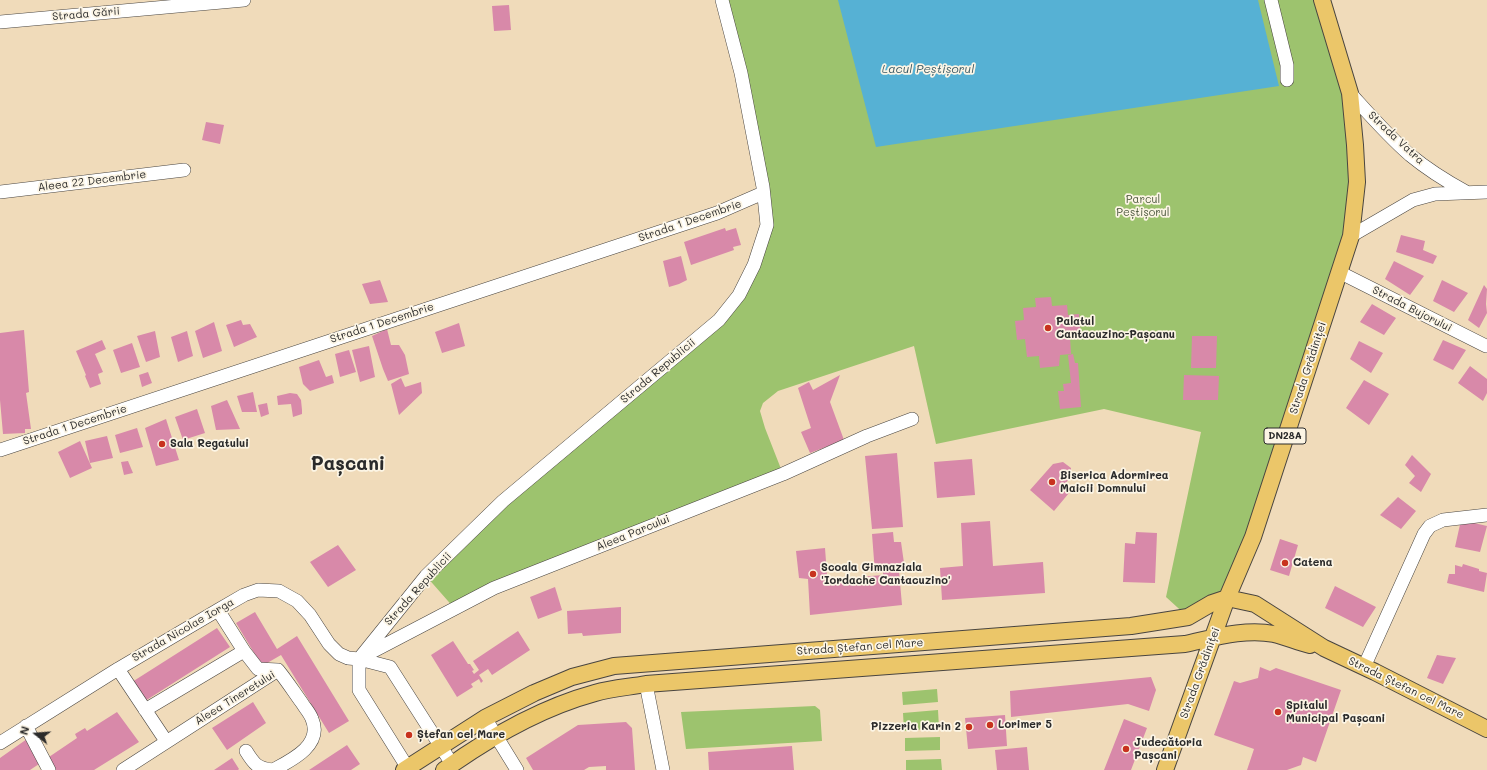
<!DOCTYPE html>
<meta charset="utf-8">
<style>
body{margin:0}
#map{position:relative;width:1487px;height:770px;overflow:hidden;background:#f0dbba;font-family:Mali,sans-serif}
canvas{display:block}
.north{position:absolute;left:16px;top:714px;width:40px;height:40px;-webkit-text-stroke:3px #fcf5e5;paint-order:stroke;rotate:287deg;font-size:11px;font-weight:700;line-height:16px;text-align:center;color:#2b2b2b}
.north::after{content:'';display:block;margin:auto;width:14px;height:18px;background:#2b2b2b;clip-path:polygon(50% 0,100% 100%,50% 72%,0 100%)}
</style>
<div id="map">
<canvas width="1487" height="770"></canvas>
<div class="north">N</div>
</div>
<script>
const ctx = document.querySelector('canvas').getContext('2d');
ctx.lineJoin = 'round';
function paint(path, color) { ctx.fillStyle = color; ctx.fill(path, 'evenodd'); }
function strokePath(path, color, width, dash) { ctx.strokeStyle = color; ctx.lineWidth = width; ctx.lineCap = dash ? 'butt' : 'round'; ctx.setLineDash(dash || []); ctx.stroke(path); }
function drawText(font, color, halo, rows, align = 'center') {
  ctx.font = font + ' Mali,sans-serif'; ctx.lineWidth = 3.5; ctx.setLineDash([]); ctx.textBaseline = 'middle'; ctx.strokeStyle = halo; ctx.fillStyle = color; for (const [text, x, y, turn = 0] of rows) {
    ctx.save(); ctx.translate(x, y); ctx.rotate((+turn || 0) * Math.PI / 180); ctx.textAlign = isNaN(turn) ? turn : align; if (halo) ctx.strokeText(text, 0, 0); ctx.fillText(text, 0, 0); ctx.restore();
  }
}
const green = new Path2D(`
 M722,0H1322L1350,93L1351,236L1227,598L1188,617L1166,597L1201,432L1104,409L936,444L914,346L778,391L763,403L760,411L765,428L783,474L455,609L426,576L739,295L767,225Z
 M937,689L938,702L903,705L902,692Z
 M815,706L820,710L822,741L686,749L681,712Z
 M938,710L939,728L904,731L903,713Z
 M940,737V750L905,751V738Z
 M941,759L942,770H906V760Z`);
const water = new Path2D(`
 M838,0H1258L1279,86L876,147Z`);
const building = new Path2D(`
 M509,5L511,30L494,31L492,6Z
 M206,122L224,125L220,144L202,140Z
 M725,228L726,231L736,228L741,245L733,247L734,250L691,265L684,242Z
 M1401,235L1425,241L1423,250L1437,256L1433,264L1396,252Z
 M681,256L687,280L679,284L669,287L663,261Z
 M1394,261L1424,276L1410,295L1385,279Z
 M380,280L388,302L370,304L362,284Z
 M1442,280L1468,293L1454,312L1433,301Z
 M1484,285L1487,289L1486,304L1487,313L1479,328L1468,320Z
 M1051,297L1052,306L1067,305L1068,315L1079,314L1081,336L1070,337L1071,354L1060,355L1059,366L1040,368L1039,356L1027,357L1025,339L1017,340L1015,321L1024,320L1023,308L1036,307L1035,298Z
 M1372,304L1396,318L1384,335L1360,322Z
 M241,320L243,325L250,324L257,337L234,347L226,325Z
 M214,322L222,351L203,358L195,331Z
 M459,323L465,346L442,353L435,332Z
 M387,329L391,345H399L405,355L409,374L388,381L383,369L372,336Z
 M24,330L29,392L26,393L31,429H25V433L3,434L0,400V333Z
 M155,331L160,357L146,362L137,336Z
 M187,331L193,356L178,362L171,337Z
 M1192,336H1217L1216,368H1191Z
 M102,340L106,349L95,354L103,372L98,374L101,384L90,388L85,376L86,375L76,351Z
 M1443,340L1466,350L1453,370L1433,360Z
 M1359,341L1383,353L1371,373L1350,359Z
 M132,343L140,367L121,373L113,350Z
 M369,346L375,377L360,382L352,350Z
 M349,350L356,372L340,377L335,354Z
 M1073,354L1075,363H1078L1081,407L1060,409L1058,391H1064L1063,384L1071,383L1068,355Z
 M319,360L326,377L332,375L334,383L310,391L303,384L299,367Z
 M1470,366L1487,379V393L1483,401L1458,383Z
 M148,372L152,383L142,387L139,375Z
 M840,375L830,402L844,440L810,453L801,432L811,428L798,388L809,382L813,390Z
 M1184,375L1219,376L1218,400H1183Z
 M401,378L405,387L421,382L422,393L399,415L391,384Z
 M1364,380L1389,394L1369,425L1346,408Z
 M253,392L257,412H242L237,396Z
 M290,393L297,394L301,400L302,410V414L293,417L291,404L278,405L277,396Z
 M227,400L240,429L216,430L211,406Z
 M267,403L269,414L261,417L258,405Z
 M197,409L205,433L183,440L175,417Z
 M166,419L179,460L156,466L145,428Z
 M137,428L143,447L120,453L115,435Z
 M107,436L113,458L90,463L85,441Z
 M80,441L92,468L70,478L58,452Z
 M897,453L903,527L872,529L865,456Z
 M1412,455L1431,474L1421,492L1409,483L1415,476L1405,465Z
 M972,459L975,495L937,498L934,462Z
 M128,461L133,473L124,475L121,462Z
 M1063,462L1071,468V477L1062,487L1069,493L1054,511L1030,490L1053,464Z
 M1398,497L1416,511L1401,529L1380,515Z
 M1461,520L1487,526L1480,552L1455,547Z
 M990,521L993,566L1043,562L1045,593L942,600L940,568L963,566L961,523Z
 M893,532L894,542H901L905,570L899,571L902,605L810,615L808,579L799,578L796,551L825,548L827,575H822V580L883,575V571L875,573L872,534Z
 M1136,532L1157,533L1155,583L1123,582L1125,543L1135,544Z
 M1280,539L1298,545L1289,576L1270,570Z
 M338,545L356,570L328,587L310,562Z
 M1463,564L1479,569V571L1487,573L1484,592L1447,583L1449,574H1455V565L1462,567Z
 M1335,586L1376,607L1363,627L1325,608Z
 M555,587L562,610L538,619L530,597Z
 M621,607V633L583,636L582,633L568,634L567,611Z
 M255,612L277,649L297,636L349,721L329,733L281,655L262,666L236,623Z
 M217,628L230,647L145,701L132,682Z
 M518,631L530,650L492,675L488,669L479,675L483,681L481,683L479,679L471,684L473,687L457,697L431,655L453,641L468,664H470L474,670L472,671L474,674L479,670L473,661Z
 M1437,655L1456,658L1443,684L1427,678Z
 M1260,667L1270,671L1276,668L1341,690L1316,762L1303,757L1301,765L1287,770H1247L1254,749L1214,735L1234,681L1240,683L1258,678Z
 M1151,677L1156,690L1149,711L1128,704L1011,717L1010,691Z
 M253,702L266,723L227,750L212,728Z
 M117,712L139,742L94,770H54L46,759L77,738L75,734L85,728L87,731Z
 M1005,715L1007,746L968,749L965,718Z
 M1124,719L1147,728L1131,770H1104Z
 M626,722L632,728L635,770H606V766L589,767L584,770H533L526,758L578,725Z
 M27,739L42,762L30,770H0V758Z
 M347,745L360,764L351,770H309Z
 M792,746L794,770H709L708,752Z
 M1027,747L1029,770H997L995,750Z
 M232,758L239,769L238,770H214Z`);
const minor = new Path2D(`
 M1271,0L1287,65V80
 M0,22L244,0
 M1350,93C1369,114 1388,136 1410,155C1427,169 1446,181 1466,192
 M0,192L184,170
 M1351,236L1413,200L1435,194L1487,192
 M1339,272L1486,346
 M0,450L717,213L763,193
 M218,610L244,651
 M362,657L494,588L783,474L867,436L912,419
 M359,659L426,576L503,501L719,320L739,295L754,265L767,225L763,187L741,73L722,0
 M359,659V690L409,770
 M1364,667L1424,534L1430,526L1443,520L1487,515
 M118,669L166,741
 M646,684L663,770
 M145,710L244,651L258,669L278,670
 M485,718L517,770
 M26,726L49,770
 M0,743L118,669L218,610L244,595L258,590L279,591L297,601L310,615L329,644L339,654L348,658L359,659L390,667L452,764
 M246,751C254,764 257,768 272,770
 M123,770L278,670C287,681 294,692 302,703C305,708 310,713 312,719C323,745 292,760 273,770`);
const major = new Path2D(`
 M404,770L485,718L534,693L572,677L614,666L1131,626L1188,617L1212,603L1227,598L1255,604L1324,648L1375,672L1487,729
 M444,770C490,737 540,708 595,693C612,688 630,687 646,684L1185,644C1213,638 1245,628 1274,634C1286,637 1298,642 1310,645
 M1165,770L1227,598L1253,537L1351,236L1357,182L1355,145L1350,93L1322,0`);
const markers = [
 [1048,328,4,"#c8321e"],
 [162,444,4,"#c8321e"],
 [1052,482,4,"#c8321e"],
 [1285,563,4,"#c8321e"],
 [813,574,4,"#c8321e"],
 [1278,712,4,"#c8321e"],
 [990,725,4,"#c8321e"],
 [969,727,4,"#c8321e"],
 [409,735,4,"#c8321e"],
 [1126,749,4,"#c8321e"]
];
const shields = [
 [1285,436,42]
];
const shieldNames = [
 ["DN28A",1285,436]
];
const streetNames = [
 ["Strada Gării",86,14,-5],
 ["Strada Vatra",1396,138,43],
 ["Aleea 22 Decembrie",92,181,-7],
 ["Strada 1 Decembrie",690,221,-19],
 ["Strada Bujorului",1412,309,27],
 ["Strada 1 Decembrie",382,323,-18],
 ["Strada Grădiniței",1308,368,-72],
 ["Strada Republicii",658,371,-40],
 ["Strada 1 Decembrie",75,425,-18],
 ["Aleea Parcului",633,533,-22],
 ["Strada Republicii",418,589,-48],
 ["Strada Nicolae Iorga",183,630,-30],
 ["Strada Ștefan cel Mare",860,647,-4],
 ["Strada Grădiniței",1200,673,-70],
 ["Strada Ștefan cel Mare",1406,688,26],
 ["Aleea Tineretului",235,698,-32]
];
const parkNames = [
 ["Parcul",1143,200],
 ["Peștișorul",1143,213]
];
const poiNames = [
 ["Palatul",1056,322],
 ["Cantacuzino-Pașcanu",1056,335],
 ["Sala Regatului",170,444],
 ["Biserica Adormirea",1060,476],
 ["Maicii Domnului",1060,489],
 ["Catena",1293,563],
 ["Scoala Gimnaziala",821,568],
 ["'Iordache Cantacuzino'",821,581],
 ["Spitalul",1286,706],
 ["Municipal Pașcani",1286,719],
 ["Lorimer 5",998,725],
 ["Pizzeria Karin 2",961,727,"right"],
 ["Ștefan cel Mare",417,735],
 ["Judecătoria",1134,743],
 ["Pașcani",1134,756]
];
const waterNames = [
 ["Lacul Peștișorul",928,69]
];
const townNames = [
 ["Pașcani",348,464]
];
paint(green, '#9dc36e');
paint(water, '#56b1d4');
paint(building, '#d889a9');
strokePath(minor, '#494540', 14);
strokePath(major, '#494540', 18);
strokePath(minor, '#fff', 13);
strokePath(major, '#ebc669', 16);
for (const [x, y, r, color] of markers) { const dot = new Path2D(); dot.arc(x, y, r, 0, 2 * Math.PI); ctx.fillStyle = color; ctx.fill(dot); strokePath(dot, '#fcf5e5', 1.5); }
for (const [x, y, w] of shields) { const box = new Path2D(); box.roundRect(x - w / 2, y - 8, w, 16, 3); ctx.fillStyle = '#fcf5e5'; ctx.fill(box); strokePath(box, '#2b2b2b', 1); }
drawText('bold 10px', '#2b2b2b', null, shieldNames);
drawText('11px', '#2b2b2b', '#fcf5e5', streetNames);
drawText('11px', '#4d593f', '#fcf5e5', parkNames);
drawText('bold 11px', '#2b2b2b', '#fcf5e5', poiNames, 'left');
drawText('italic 12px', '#3a5a66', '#fcf5e5', waterNames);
drawText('bold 19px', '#2b2b2b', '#fcf5e5', townNames);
</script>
